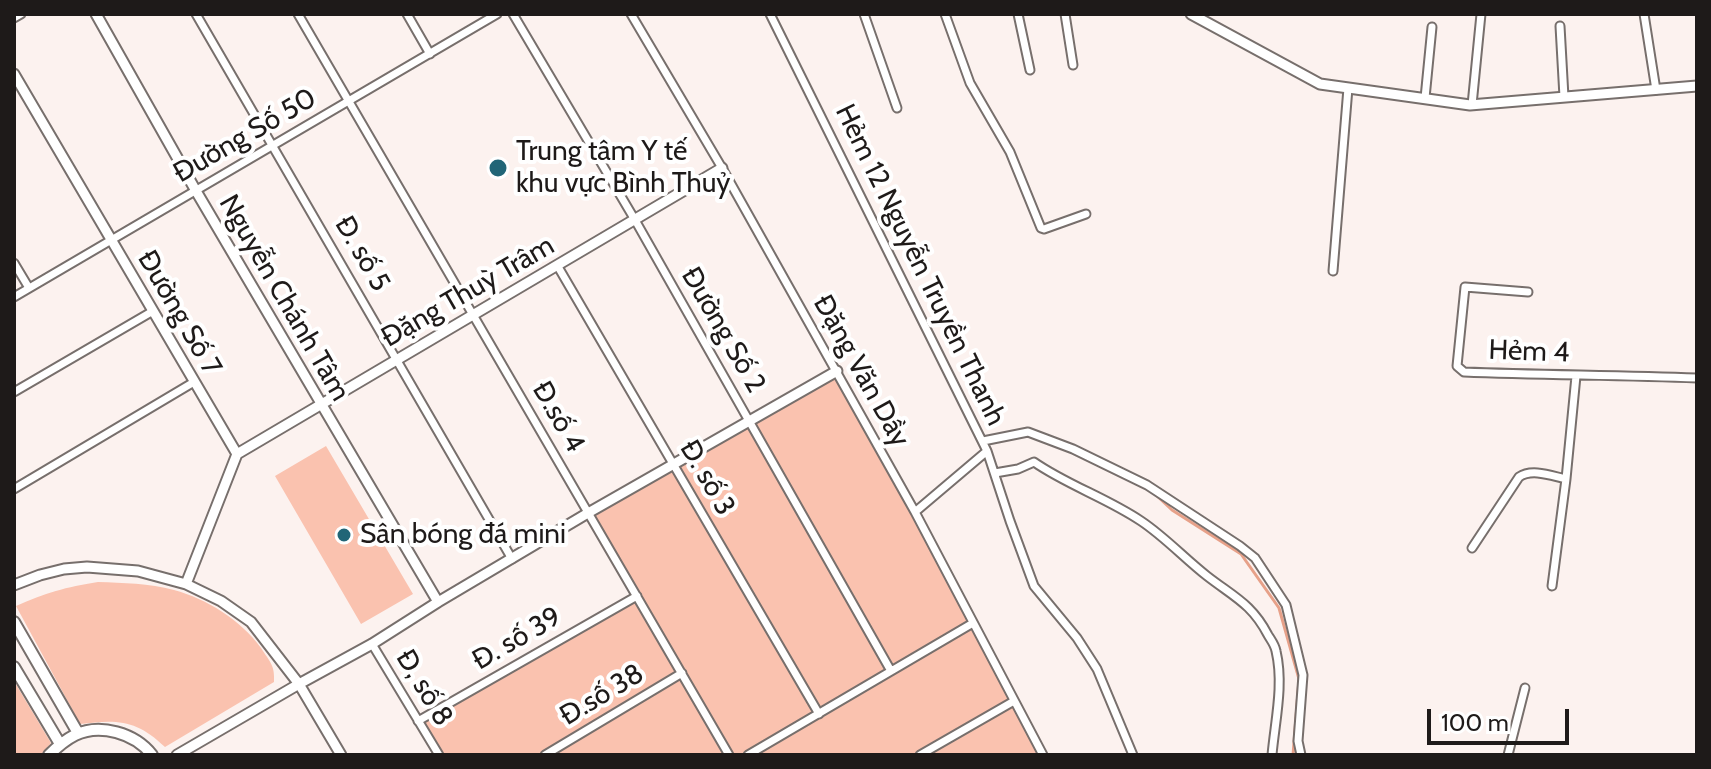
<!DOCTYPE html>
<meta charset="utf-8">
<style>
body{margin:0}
#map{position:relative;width:1711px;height:769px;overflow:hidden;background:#fcf2ef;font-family:Cabin,sans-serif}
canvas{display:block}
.frame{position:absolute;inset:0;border:16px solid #1e1a19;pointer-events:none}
.scale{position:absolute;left:1427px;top:709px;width:142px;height:36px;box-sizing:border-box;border:4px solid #1e1a19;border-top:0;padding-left:10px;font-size:24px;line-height:28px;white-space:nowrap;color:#1e1a19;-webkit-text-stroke:6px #fff;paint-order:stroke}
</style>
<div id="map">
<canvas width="1711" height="769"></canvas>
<div class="frame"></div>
<div class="scale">100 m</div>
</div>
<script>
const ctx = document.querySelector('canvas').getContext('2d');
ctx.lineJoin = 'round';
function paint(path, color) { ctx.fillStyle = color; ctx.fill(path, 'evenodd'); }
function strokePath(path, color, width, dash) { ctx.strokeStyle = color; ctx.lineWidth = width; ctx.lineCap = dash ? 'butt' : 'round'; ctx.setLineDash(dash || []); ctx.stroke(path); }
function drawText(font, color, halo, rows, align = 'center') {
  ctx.font = font + ' Cabin,sans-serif'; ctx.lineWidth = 8; ctx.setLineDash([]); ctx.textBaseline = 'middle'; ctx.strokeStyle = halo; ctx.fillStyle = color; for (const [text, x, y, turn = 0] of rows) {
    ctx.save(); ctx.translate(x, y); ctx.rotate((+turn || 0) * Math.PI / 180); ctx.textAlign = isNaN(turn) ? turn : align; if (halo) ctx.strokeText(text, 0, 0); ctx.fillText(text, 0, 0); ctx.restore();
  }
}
const green = new Path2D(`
 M837,371L1043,755H441L423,722L638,599L588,513Z
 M326,446L413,594L361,624L275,476Z
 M98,582C123,583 149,583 174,590C207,599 241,620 261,648C270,662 275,665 274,682L165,747C137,720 118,719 80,724L16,606C45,593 66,587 98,582Z
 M14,681L51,743L41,755H14Z`);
const stream = new Path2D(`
 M1155,494L1172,510L1241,554L1279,608L1299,679L1293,755`);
const minor = new Path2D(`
 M196,14L512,559
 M298,14L729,755
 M407,14L430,54
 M513,14L635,220L891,671
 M631,14L722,168L915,512L1043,755
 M770,14L987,451L915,512
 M864,14L897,108
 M945,14L970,83L1010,152L1041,228L1044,229L1086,214
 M1018,14L1030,70
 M1065,14L1073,65
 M1644,14L1656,90
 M14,18L21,14
 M1560,26L1564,97
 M1425,98L1432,27
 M1472,105L1481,14
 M14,263L29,288
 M557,265L819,714
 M1333,271L1348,88
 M1528,292L1465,287L1457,366L1464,372C1542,375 1619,375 1697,378
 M14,297L497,14
 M14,392L153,311
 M983,441L1028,432L1073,449L1147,485L1240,546L1255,558L1286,605L1303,675L1298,741L1301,755
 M987,451L1010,521L1034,586L1077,638L1097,669L1133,755
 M995,473L1018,469L1034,462C1067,485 1107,498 1141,521C1165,537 1184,558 1207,576C1234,597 1252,604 1268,635C1271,640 1275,645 1276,651C1284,685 1275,721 1272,755
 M14,489L194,382
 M1472,548L1519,477C1532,468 1552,476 1566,479L1576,376
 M1552,586L1566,479
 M372,644L439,755
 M418,721L637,596
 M545,755L682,673
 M748,755L973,623
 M920,755L1014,701
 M1508,755L1525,688`);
const tertiary = new Path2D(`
 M96,14L196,191L438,602
 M1191,14L1320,84L1470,105L1697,86
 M14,74L237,454L186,584
 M237,454L722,168
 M14,585L40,575L64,569L87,567L138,571L186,584L221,601L251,622L299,684L341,755
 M177,755L299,684L372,644L438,602L588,513L837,371`);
const secondary = new Path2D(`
 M14,622L78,733
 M14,667L60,744
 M49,755C57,747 65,740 75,735C100,723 135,733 152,755`);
const markers = [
 [498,168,10,"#216577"],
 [344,535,8,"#216577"]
];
const streetNames = [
 ["Đường Số 50",245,136,-30],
 ["Đ. số 5",362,254,60],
 ["Hẻm 12 Nguyễn Truyền Thanh",920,265,64],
 ["Đặng Thuỳ Trâm",468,292,-30],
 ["Nguyễn Chánh Tâm",284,298,60],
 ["Đường Số 7",179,313,60],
 ["Đường Số 2",723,330,60],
 ["Hẻm 4",1529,352,2],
 ["Đặng Văn Dầy",861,371,61],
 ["Đ.số 4",558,417,60],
 ["Đ. số 3",707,478,60],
 ["Đ. số 39",517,639,-30],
 ["Đ, số 8",424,688,59],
 ["Đ.số 38",602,695,-31]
];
const poiNames = [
 ["Trung tâm Y tế",516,152],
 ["khu vực Bình Thuỷ",516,184],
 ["Sân bóng đá mini",360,535]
];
paint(green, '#fac2af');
strokePath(stream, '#e7a189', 3);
strokePath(minor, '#776f6c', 11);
strokePath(tertiary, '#776f6c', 13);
strokePath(secondary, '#776f6c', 14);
strokePath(minor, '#fff', 7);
strokePath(tertiary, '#fff', 9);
strokePath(secondary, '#fff', 10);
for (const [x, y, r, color] of markers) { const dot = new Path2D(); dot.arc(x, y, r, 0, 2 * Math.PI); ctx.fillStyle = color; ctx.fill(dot); strokePath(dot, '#fff', 3); }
drawText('28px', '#1e1a19', '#fff', streetNames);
drawText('28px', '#1e1a19', '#fff', poiNames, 'left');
</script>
